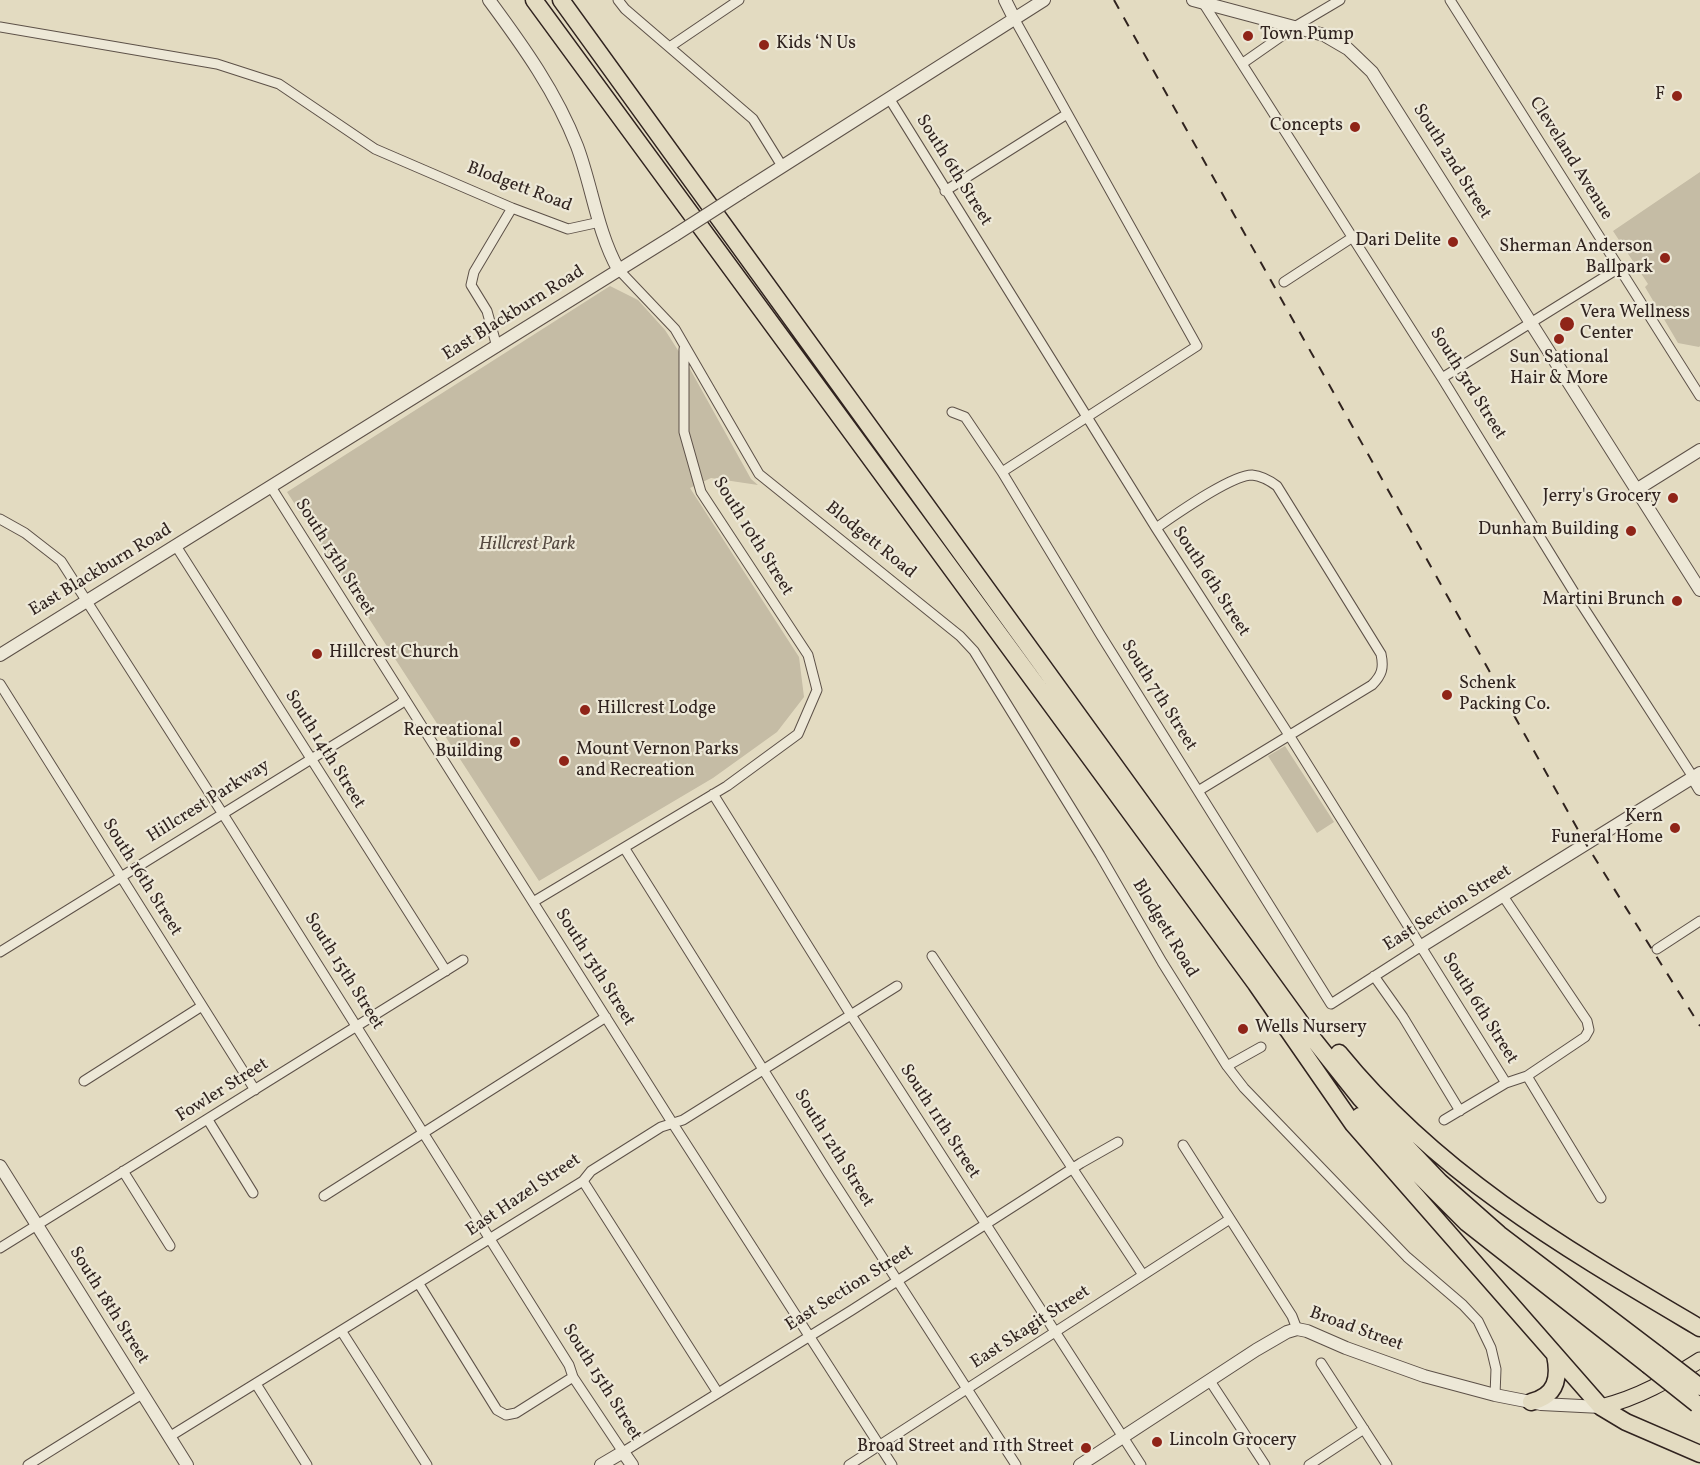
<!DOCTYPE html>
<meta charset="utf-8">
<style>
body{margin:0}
canvas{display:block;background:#e3dbc1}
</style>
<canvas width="1700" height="1465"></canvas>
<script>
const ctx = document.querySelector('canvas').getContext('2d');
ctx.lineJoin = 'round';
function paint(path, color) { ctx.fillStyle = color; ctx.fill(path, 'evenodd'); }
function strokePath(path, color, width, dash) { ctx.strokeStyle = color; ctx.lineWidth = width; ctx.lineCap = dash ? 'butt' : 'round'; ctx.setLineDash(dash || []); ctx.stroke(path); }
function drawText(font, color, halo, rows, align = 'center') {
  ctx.font = font + ' Vollkorn,serif'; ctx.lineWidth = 4.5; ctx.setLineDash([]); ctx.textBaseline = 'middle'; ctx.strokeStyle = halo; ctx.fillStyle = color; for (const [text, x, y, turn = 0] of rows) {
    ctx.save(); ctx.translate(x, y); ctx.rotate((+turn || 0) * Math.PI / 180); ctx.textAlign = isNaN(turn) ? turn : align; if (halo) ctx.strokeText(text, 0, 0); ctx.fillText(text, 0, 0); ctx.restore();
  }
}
const green = new Path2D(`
 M1700,172V346L1699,347L1678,343L1645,287L1648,284L1613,231Z
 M610,286L638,300L665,330L690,369L751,479L758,485L711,478L690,488L799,657L804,697L777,732L713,778L539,881L287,492Z
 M1285,746L1334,822L1317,833L1268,756Z`);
const minor = new Path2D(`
 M618,0L625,9L753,119L782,166
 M1450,0L1700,396
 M1202,1L1442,378L1580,602L1693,777
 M0,27L217,64L279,84L375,149L512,208L568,229L600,222
 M671,46L739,0
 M1243,63L1296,26L1340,0
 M889,98L1156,528L1289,735L1506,1083
 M945,191L1067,114
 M618,269L675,329L759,474L960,636L974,651L1100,855L1162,962L1227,1066L1244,1088L1407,1257L1463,1305L1478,1321L1491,1348L1496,1369L1495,1395
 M1284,282L1353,237
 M497,347L487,311L471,285L474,272L512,208
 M1442,378L1619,268
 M952,412L965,417L1002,472L1100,634L1331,1004L1420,947
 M1002,472L1197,346L1015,20
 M271,487L675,1127L892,1465
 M0,519L25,533L61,561L228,822L569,1365L573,1377L623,1452L852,1310L1081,1163L1118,1142
 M1156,528C1175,515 1231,475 1252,475C1262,476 1269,480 1277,486L1381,654C1384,668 1382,675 1372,685L1198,791
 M176,546L446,971
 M0,684L255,1090
 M713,794L851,1015L1141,1465
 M625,849L828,1173L1016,1465
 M533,902L727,786L798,734L817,690L808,655L701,492L684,432V349
 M1657,949L1700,921
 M0,952L400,704L405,699
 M932,956L1143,1275
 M1374,976L1403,1017L1460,1111
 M1227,1066L1261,1047
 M1527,1076L1601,1198
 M84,1081L202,1006
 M208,1120L253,1193
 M1444,1120L1506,1083L1527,1076L1585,1037L1589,1030L1587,1021L1503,896
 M1183,1145L1292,1316L1297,1329
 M123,1171L170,1246
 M583,1181L718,1393
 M324,1196L606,1017
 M0,1248L463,960
 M419,1284L497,1410L506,1415L516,1413L573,1377
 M342,1332L427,1465
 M1321,1363L1387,1465
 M1210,1381L1265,1465
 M256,1384L307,1465
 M169,1437L583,1181L591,1171L661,1127L683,1120L897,986
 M28,1465L142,1394
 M849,1465L1230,1219
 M1309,1465L1364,1429`);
const tertiary = new Path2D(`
 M489,0C523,46 556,92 577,146C592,186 597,231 618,269
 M1005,0L1015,20
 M1193,0L1324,35L1348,49L1372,72L1700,590
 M742,192L1044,0
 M1636,490L1700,450
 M0,655L675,235
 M1693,777L1700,789
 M1420,947L1700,773
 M0,1166L187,1465
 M601,1465L623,1452L632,1465
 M1080,1465L1256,1350L1287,1332L1297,1329L1307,1331L1346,1348L1424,1376L1495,1395L1541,1404L1601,1407`);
const primary = new Path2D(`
 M1601,1407C1640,1397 1667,1381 1700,1360`);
const motorway = new Path2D(`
 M534,0L1256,984L1353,1124L1601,1407L1626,1422L1700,1454
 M561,0L1306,1030L1361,1099L1440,1182L1499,1234L1657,1354
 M1339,1053C1439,1176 1566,1249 1700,1328
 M1360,1116L1467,1223L1648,1365
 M1531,1402C1556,1396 1560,1378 1555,1355`);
const rail = new Path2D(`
 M1114,0L1586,844L1700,1026`);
const tertiaryBridge = new Path2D(`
 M675,235L742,192`);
const motorwayBridge = new Path2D(`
 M1657,1354L1700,1387
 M1648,1365L1697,1404`);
const markers = [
 [1248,36,6,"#8f2418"],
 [764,45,6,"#8f2418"],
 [1677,96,6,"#8f2418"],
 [1355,127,6,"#8f2418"],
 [1453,242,6,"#8f2418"],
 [1665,258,6,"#8f2418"],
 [1567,324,8,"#8f2418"],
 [1559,339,6,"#8f2418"],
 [1673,498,6,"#8f2418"],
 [1631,531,6,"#8f2418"],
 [1677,601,6,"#8f2418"],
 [317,654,6,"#8f2418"],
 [1447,695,6,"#8f2418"],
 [585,710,6,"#8f2418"],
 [515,742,6,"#8f2418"],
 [564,761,6,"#8f2418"],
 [1675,828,6,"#8f2418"],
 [1243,1029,6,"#8f2418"],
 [1157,1442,6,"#8f2418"],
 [1086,1448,6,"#8f2418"]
];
const poiNames = [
 ["Town Pump",1260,36,"left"],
 ["Kids ‘N Us",776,45,"left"],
 ["F",1665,96],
 ["Concepts",1343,127],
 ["Dari Delite",1441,242],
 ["Sherman Anderson",1653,248],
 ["Ballpark",1653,269],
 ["Vera Wellness",1580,314,"left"],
 ["Center",1580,335,"left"],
 ["Sun Sational",1559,359,"center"],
 ["Hair & More",1559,380,"center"],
 ["Jerry's Grocery",1661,498],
 ["Dunham Building",1619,531],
 ["Martini Brunch",1665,601],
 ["Hillcrest Church",329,654,"left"],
 ["Schenk",1459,685,"left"],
 ["Packing Co.",1459,706,"left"],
 ["Hillcrest Lodge",597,710,"left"],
 ["Recreational",503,732],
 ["Building",503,753],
 ["Mount Vernon Parks",576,751,"left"],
 ["and Recreation",576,772,"left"],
 ["Kern",1663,818],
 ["Funeral Home",1663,839],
 ["Wells Nursery",1255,1029,"left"],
 ["Lincoln Grocery",1169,1442,"left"],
 ["Broad Street and 11th Street",1074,1448]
];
const streetNames = [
 ["Cleveland Avenue",1570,159,58],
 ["South 2nd Street",1451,162,58],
 ["South 6th Street",953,171,58],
 ["Blodgett Road",519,188,21],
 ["East Blackburn Road",514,314,-32],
 ["South 3rd Street",1467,384,58],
 ["South 10th Street",752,537,58],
 ["Blodgett Road",870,541,39],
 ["South 13th Street",334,558,58],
 ["East Blackburn Road",101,571,-31],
 ["South 6th Street",1210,582,57],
 ["South 7th Street",1158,696,58],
 ["South 14th Street",324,750,58],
 ["Hillcrest Parkway",209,802,-32],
 ["South 16th Street",141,878,58],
 ["East Section Street",1448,909,-32],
 ["Blodgett Road",1164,929,59],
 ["South 13th Street",594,968,58],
 ["South 15th Street",343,972,58],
 ["South 6th Street",1479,1009,58],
 ["Fowler Street",223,1091,-32],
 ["South 11th Street",939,1122,57],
 ["South 12th Street",833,1149,58],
 ["East Hazel Street",524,1196,-34],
 ["East Section Street",850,1289,-32],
 ["South 18th Street",108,1306,58],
 ["East Skagit Street",1031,1328,-33],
 ["Broad Street",1356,1330,20],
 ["South 15th Street",601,1383,58]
];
const parkNames = [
 ["Hillcrest Park",527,546]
];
paint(green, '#c5bca5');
strokePath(minor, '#5d5148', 11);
strokePath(tertiary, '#5d5148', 14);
strokePath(primary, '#30231f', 17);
strokePath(motorway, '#30231f', 19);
strokePath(minor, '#ede8d7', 9);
strokePath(tertiary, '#ede8d7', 12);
strokePath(primary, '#e3dbc1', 15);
strokePath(motorway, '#e3dbc1', 16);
strokePath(rail, '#30231f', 2, [10, 10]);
strokePath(tertiaryBridge, '#5d5148', 14, []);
strokePath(motorwayBridge, '#30231f', 19, []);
strokePath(tertiaryBridge, '#ede8d7', 12);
strokePath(motorwayBridge, '#e3dbc1', 16);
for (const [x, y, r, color] of markers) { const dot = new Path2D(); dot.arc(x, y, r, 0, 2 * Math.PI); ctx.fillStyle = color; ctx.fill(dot); strokePath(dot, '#ede8d7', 2); }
drawText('18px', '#30231f', '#ede8d7', poiNames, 'right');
drawText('18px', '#30231f', '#ede8d7', streetNames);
drawText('italic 18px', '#554940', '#ede8d7', parkNames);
</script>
